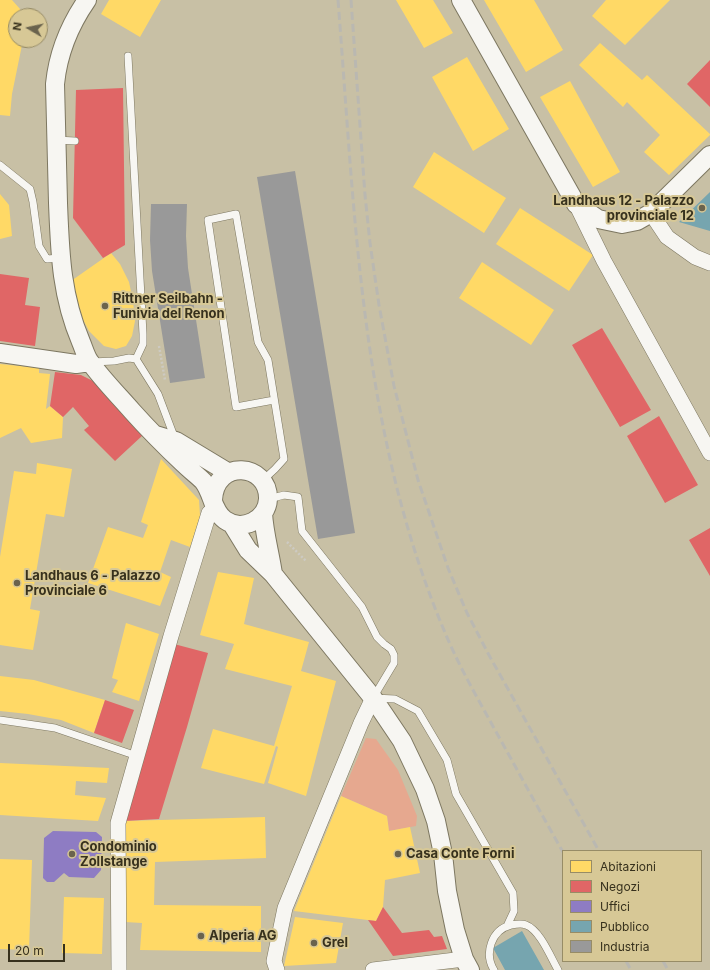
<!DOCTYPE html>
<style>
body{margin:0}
#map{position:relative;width:710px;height:970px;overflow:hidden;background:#c8c0a5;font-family:Inter,sans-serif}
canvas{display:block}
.legend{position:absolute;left:562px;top:850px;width:140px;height:112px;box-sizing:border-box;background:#d7c896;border:1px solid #978c66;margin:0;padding:5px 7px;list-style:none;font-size:12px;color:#37311d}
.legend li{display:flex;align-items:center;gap:8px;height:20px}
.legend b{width:20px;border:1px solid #978c66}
.north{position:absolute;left:8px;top:8px;width:40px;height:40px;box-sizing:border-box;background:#d7c896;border:1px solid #978c66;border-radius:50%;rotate:279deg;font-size:11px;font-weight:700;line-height:16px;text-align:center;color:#37311d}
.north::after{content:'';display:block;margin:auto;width:14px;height:18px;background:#6a634d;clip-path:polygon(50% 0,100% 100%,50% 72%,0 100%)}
.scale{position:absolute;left:8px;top:944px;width:57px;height:18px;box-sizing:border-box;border:2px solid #37311d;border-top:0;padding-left:5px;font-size:12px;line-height:14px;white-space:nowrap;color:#37311d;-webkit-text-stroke:3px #d7c896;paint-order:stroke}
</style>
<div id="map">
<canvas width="710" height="970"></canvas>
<ul class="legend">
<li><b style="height:11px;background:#ffd966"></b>Abitazioni</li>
<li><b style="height:11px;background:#e06666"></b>Negozi</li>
<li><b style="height:11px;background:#8e7cc3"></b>Uffici</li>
<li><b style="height:11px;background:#76a5af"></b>Pubblico</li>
<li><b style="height:11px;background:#999"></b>Industria</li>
</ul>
<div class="north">N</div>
<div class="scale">20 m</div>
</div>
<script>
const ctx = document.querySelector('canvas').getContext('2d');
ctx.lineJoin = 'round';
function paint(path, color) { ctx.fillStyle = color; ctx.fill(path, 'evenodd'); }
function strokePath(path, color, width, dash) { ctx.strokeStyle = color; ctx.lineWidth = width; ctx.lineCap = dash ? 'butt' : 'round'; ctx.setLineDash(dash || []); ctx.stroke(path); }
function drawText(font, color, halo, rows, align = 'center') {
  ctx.font = font + ' Inter,sans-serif'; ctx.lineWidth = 4; ctx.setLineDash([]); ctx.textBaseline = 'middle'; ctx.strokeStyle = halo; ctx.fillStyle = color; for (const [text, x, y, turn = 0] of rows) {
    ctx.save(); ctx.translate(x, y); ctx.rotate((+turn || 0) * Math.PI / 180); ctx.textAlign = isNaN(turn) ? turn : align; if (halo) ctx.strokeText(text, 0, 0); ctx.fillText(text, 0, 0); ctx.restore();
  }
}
const green = new Path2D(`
 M366,738L376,739L398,770L417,816L416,826L389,831L387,816L341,796Z`);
const homes = new Path2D(`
 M0,0H12L20,9L22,16H16V40H23L12,94L10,116L0,115Z
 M109,0H161L140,37L101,14Z
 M396,0H433L453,33L424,48Z
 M484,0H534L563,50L526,72Z
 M606,0H670L625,45L592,16Z
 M600,43L642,80L647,75L710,134V135L669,175L644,152L660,135L627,102L623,107L579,65Z
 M467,57L509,129L473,151L432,77Z
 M570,81L620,172L593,187L540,97Z
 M434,152L506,198L484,233L413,187Z
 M0,194L9,205L12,236L0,239Z
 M520,208L593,255L569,291L496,244Z
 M111,253L120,264L129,282L133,301L135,321L132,336L126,346L116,349L104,346L89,331L78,310L71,281Z
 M482,262L554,310L531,345L459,298Z
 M0,364L39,368V373L50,374L46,409L50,406L63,417L62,438L31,443L21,428L0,438Z
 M161,459L199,500L200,516L190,547L171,540L160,572L171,577L160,606L88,583L108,527L143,538L148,525L141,522Z
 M37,463L72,469L64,517L46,514L30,609L40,611L33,650L0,645V557L14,471L36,474Z
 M218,572L254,578L244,624L309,642L301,671L336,681L306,796L268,783L278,747L276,746L264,784L201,768L213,729L274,746L292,686L225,669L234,644L200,635Z
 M126,623L159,634L139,701L112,692L118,680L112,678Z
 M0,676L34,680L105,700L94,733L61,720L28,714L0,711Z
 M0,763L109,768L107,783L76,781L75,795L106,798L98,821L0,815Z
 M341,796L387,816L389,831L410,827L420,873L385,880L383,907L376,921L294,911Z
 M265,817L266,858L155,862L154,905L261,906V952L140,950L142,923L125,922L124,821Z
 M0,859L32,860L29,950L0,949Z
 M64,897L104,898L102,954L62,953Z
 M295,917L343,923L336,963L284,966Z`);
const shops = new Path2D(`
 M710,60V107L687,84Z
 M123,88L125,245L103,258L73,218L76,90Z
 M0,274L29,278L25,305L40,307L35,346L0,341Z
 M602,328L651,410L620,427L572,345Z
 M55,372L81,375L93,381L143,435L115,461L84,430L89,426L73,407L63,417L50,406Z
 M659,416L698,485L665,503L627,436Z
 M710,528V576L689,540Z
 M174,644L208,653L187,727L159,819L124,821Z
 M105,700L134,710L122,743L94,733Z
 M383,907L402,933L429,930L434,937L442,936L447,949L393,956L368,920L376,921Z`);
const offices = new Path2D(`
 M53,831L96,832L102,837L101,870L94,878L69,877L64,873L54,882H47L43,878L44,838Z`);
const public = new Path2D(`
 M710,192V231L679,222L709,193Z
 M522,931L544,970H505L493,948Z`);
const industry = new Path2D(`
 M295,171L355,533L318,539L257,177Z
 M151,204H187L186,236L188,268L205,378L170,383L152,271L150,240Z`);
const path = new Path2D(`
 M159,346L165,380
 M287,542L306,561`);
const service = new Path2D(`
 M128,56L143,334V344L136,359
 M56,140L75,141
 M0,165L30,189L33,202L39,246L47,259L60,258
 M92,362L114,361L129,358L136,359L158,394L175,439
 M262,481L275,469L284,459L268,360L258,342L236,214L208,220L236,407L274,400
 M269,499L284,495L298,497L302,531L362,607L377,637L384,644L391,649L394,655V663L373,698L395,699L418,711L447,760L456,794L513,893L514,911L507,926
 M0,720L55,728L137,756
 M494,970C484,954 491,930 511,925C516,924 522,923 526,925C540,930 551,958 558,970`);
const minor = new Path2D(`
 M576,204L604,261L710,453
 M651,213L667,237L695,257L710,263
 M119,970L118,823L171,636L209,513L215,508
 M277,970L274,961L285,908L361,723L373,698
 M373,970L464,959`);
const tertiary = new Path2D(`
 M87,0C69,26 58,54 55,84C56,124 57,164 58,203C60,253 61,295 81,342C84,349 86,357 90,362C102,379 119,396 132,411C149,430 166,447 184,464C190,470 197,475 203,481C213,493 212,511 225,520C242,532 267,520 268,499C269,463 215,458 213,500
 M461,0L576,204L598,219L622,224L637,221L651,213L710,155
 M0,353L76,364L90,362
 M156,435L176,441L229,473
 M263,513C264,533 270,553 273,574
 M232,524L248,550L273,574L373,698L402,741L425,789L436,821L443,854L447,891L455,930L464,959L470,970`);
const rail = new Path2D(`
 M338,0C355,214 360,434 446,635C460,668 478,699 495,730C518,771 540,812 563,852
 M351,0L365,195L370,243L379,305L394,386L418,480L448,568L467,613L490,657L599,851
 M626,961L631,970
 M663,961L668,970`);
const markers = [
 [702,208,4,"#6a634d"],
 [105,306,4,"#6a634d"],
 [17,583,4,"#6a634d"],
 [72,854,4,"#6a634d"],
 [398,854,4,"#6a634d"],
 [201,936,4,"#6a634d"],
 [314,943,4,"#6a634d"]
];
const poiNames = [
 ["Landhaus 12 - Palazzo",694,201,"right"],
 ["provinciale 12",694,216,"right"],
 ["Rittner Seilbahn -",113,299],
 ["Funivia del Renon",113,314],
 ["Landhaus 6 - Palazzo",25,576],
 ["Provinciale 6",25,591],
 ["Condominio",80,847],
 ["Zollstange",80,862],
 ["Casa Conte Forni",406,854],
 ["Alperia AG",209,936],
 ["Grel",322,943]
];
paint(green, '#e6a88f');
paint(homes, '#ffd966');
paint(shops, '#e06666');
paint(offices, '#8e7cc3');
paint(public, '#76a5af');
paint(industry, '#999');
strokePath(service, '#7d7761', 8);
strokePath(minor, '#7d7761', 16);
strokePath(tertiary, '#7d7761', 20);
strokePath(path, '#cdcac2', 2.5, [2, 2]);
strokePath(service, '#f7f6f2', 7);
strokePath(minor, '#f7f6f2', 15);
strokePath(tertiary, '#f7f6f2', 18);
strokePath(rail, '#bab8b1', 3, [8, 4]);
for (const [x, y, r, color] of markers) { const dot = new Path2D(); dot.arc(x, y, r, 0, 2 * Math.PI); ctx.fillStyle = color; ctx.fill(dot); strokePath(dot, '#d7c896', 1.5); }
drawText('bold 13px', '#37311d', '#d7c896', poiNames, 'left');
</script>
